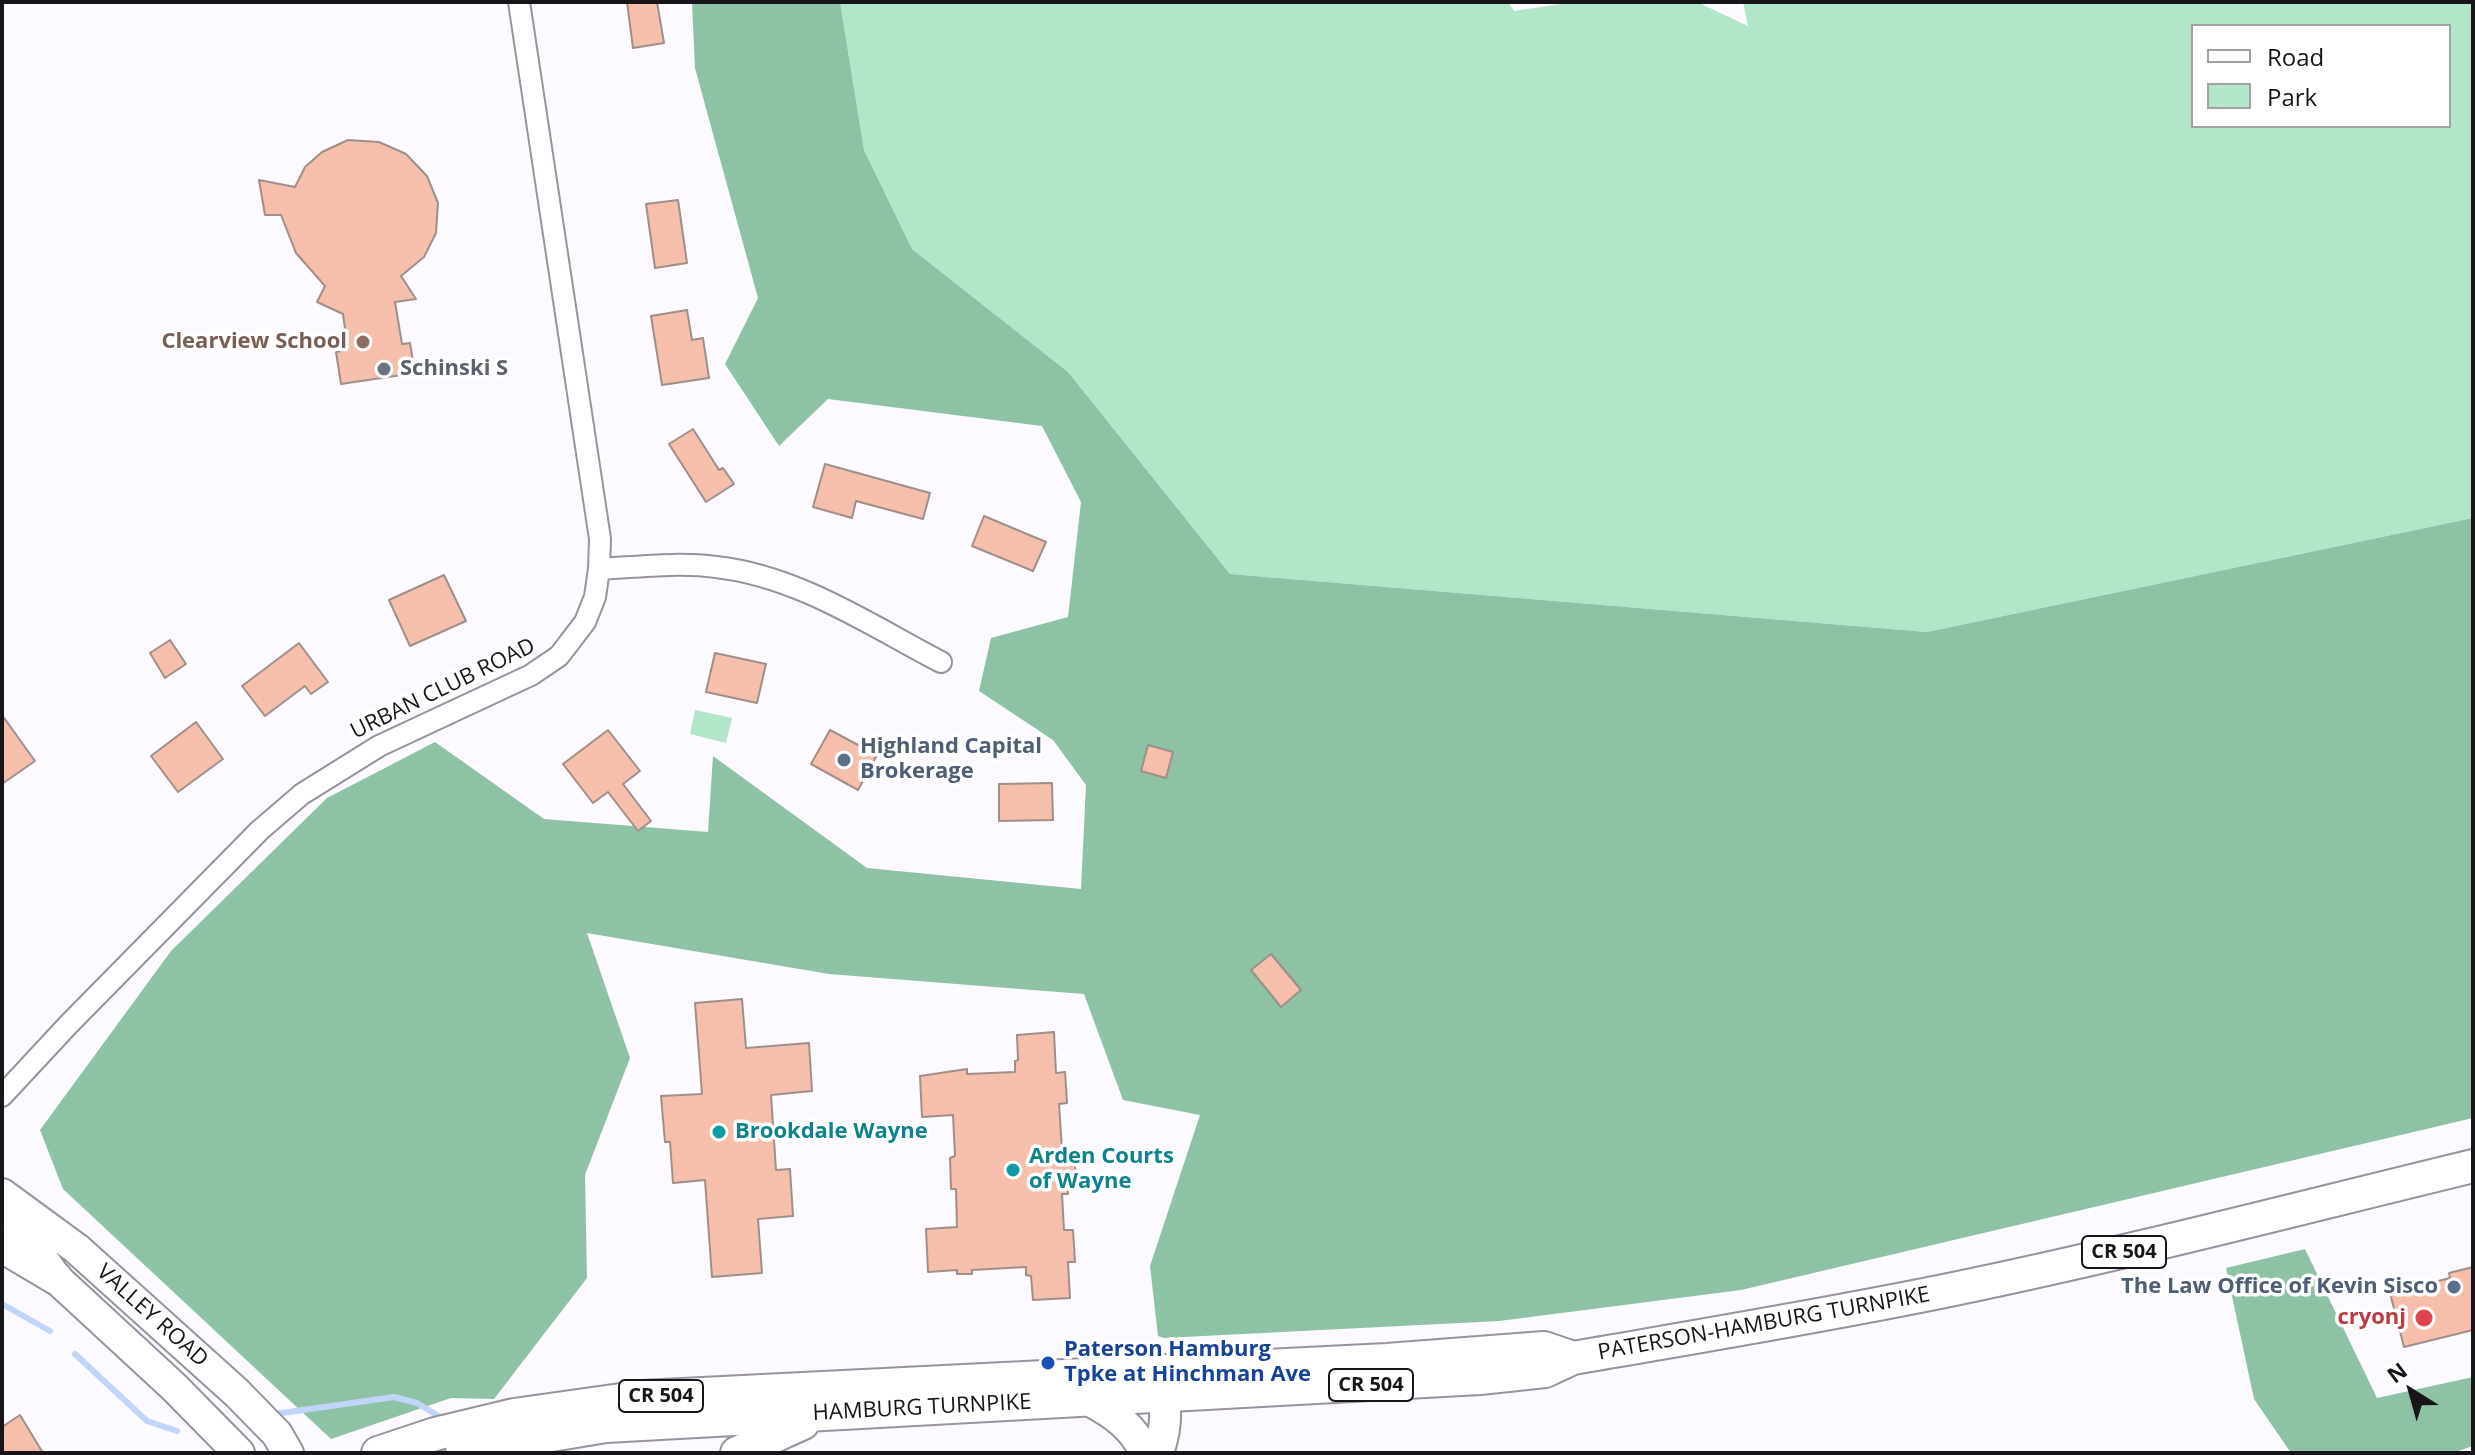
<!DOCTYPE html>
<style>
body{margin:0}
#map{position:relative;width:2475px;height:1455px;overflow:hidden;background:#fcf9ff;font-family:"Open Sans",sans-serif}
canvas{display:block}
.frame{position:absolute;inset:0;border:4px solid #18151a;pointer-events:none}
.legend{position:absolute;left:2191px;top:24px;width:260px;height:104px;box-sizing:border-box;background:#fff;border:2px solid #a3a1a3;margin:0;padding:10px 14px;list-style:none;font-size:24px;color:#18151a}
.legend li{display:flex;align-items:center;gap:16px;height:40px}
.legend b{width:40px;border:2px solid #a3a1a3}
.north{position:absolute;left:2371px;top:1351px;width:80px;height:80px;-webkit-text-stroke:6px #fff;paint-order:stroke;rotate:323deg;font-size:22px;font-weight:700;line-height:32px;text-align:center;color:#18151a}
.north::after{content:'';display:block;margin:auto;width:28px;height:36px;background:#18151a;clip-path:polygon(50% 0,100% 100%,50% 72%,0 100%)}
</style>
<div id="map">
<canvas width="2475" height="1455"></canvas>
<div class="frame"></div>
<ul class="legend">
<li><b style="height:10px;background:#fff"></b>Road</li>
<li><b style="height:22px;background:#b2e6c8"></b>Park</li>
</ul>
<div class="north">N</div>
</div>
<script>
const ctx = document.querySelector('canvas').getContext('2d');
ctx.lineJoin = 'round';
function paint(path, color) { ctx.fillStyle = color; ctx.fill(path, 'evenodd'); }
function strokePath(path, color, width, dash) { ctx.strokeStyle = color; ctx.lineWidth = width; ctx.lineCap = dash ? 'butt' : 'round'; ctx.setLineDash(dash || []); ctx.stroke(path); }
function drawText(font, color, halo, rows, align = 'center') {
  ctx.font = font + ' "Open Sans",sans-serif'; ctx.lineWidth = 7; ctx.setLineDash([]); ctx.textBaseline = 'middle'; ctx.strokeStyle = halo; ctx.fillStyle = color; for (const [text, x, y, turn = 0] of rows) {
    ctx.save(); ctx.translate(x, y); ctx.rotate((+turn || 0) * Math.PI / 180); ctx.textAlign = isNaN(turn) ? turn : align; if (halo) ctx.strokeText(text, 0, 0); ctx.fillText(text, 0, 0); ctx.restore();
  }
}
const green = new Path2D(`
 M840,2H1508L1514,11L1575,2H1697L1748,26L1743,2H2473V518L1927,632L1230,574L1068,372L912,249L864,150ZM2193,26H2449V126H2193Z
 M695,710L732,718L726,743L690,734Z`);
const forest = new Path2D(`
 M692,2H840L864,150L912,249L1068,372L1230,574L1927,632L2473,518V1118L1741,1290L1499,1321L1164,1338L1158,1336L1150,1266L1200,1115L1123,1100L1084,994L829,974L587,933L630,1058L585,1175L587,1278L494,1399L451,1398L331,1439L63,1189L40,1130L171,951L327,798L435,742L544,819L708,832L713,756L867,868L1081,889L1086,785L1053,740L979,691L991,638L1068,617L1081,502L1042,426L828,399L779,446L725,364L758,298L695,68Z
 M2305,1249L2377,1398L2473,1377V1446L2452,1453H2291L2254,1399L2226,1268Z`);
const stream = new Path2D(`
 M2,1304L50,1331
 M75,1354L147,1421L177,1431
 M275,1414L394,1397L417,1403L445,1420`);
const building = new Path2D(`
 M627,2H657L664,43L633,48Z
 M348,140L379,142L406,154L427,176L438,203L436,233L424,257L401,276L416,299L395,302L402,344L410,343L415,373L341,384L336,352L348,350L343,314L317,302L325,286L296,253L281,215H265L259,180L295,187L305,167L322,152Z
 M678,200L687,263L655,268L646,204Z
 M687,310L692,340L703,338L709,378L662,385L651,316Z
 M693,429L719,470L723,468L734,484L706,502L669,444Z
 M825,464L930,493L923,519L856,501L852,518L813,507Z
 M984,516L1046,542L1033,571L972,546Z
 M444,575L466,621L410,646L389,600Z
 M170,640L186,664L165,678L150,653Z
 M299,643L328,682L311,694L305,686L265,716L242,686Z
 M715,653L766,664L757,703L706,692Z
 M2,715L35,761L2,784Z
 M196,722L223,759L178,792L151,756Z
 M608,730L640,771L623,784L651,821L638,831L608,792L593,803L563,764Z
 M830,730L877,755L858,790L811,764Z
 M1148,745L1173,752L1166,778L1141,771Z
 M1052,783L1053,820L999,821V784Z
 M1271,954L1301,990L1281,1007L1251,970Z
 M742,999L746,1048L809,1043L812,1091L771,1095L776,1170L790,1169L793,1216L758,1219L762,1273L712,1277L705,1180L673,1183L670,1142H665L661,1096L702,1094L695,1003Z
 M1054,1032L1056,1073L1065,1072L1067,1103L1059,1104L1062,1150H1074L1076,1183H1067L1068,1194H1062L1064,1230H1073L1075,1262H1068L1070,1298L1033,1300L1031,1276L1026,1275V1267L972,1270V1274H957V1270L928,1272L926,1229L957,1227L956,1189H951L950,1158L955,1156L953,1115L922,1117L920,1076L967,1069V1074L1015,1072V1061L1018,1060L1017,1035Z
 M2473,1267V1330L2404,1347L2390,1293L2450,1278L2449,1273Z
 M20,1415L43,1453H2V1427Z`);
const street = new Path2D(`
 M599,569C638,567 678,562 716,567C798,576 870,625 941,662
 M2,1096L68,1025L260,830L302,794L379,746L531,675L559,656L585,622L595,597L599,569L600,539L519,2`);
const secondary = new Path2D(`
 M2,1194L77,1249L237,1393L277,1434L288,1453
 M7,1209L56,1278L174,1387L239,1453
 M1089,1400C1113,1413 1134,1427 1145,1453
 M1158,1453C1168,1424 1167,1402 1158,1373`);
const primary = new Path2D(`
 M2,1246L56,1278
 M378,1453L435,1434L514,1415L642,1397L1387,1360L1544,1348L1573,1358C1700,1336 1828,1315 1954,1289C2128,1253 2300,1208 2473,1166
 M462,1453L497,1444L606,1426L1480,1378L1545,1371L1573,1358
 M737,1453L803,1423`);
const markers = [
 [363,342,8,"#8d6e63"],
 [384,369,8,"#6b7280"],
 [844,760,8,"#5c6f8a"],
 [719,1132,8,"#0f9aa8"],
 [1013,1170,8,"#0f9aa8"],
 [2454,1287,8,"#5c6f8a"],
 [2424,1318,10,"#e0444e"],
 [1048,1363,8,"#1a4fb4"]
];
const shields = [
 [2124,1252,84],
 [1371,1385,84],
 [661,1396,84]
];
const shieldNames = [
 ["CR 504",2124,1252],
 ["CR 504",1371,1385],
 ["CR 504",661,1396]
];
const educationNames = [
 ["Clearview School",347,342]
];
const worshipNames = [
 ["Schinski S",400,369]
];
const streetNames = [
 ["URBAN CLUB ROAD",443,689,-26],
 ["VALLEY ROAD",152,1316,42],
 ["PATERSON-HAMBURG TURNPIKE",1764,1324,-10],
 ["HAMBURG TURNPIKE",922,1408,-3]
];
const serviceNames = [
 ["Highland Capital",860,747],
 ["Brokerage",860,772],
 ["The Law Office of Kevin Sisco",2438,1287,"right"]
];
const cultureNames = [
 ["Brookdale Wayne",735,1132],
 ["Arden Courts",1029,1157],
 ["of Wayne",1029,1182]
];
const healthNames = [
 ["cryonj",2406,1318]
];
const transitNames = [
 ["Paterson Hamburg",1064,1350],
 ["Tpke at Hinchman Ave",1064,1375]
];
paint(green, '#b2e6c8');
paint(forest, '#8dc2a4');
strokePath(stream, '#c1d5fa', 6);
paint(building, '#f6bfab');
strokePath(building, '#9e8f8a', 2);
strokePath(street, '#98929e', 24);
strokePath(secondary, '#98929e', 34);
strokePath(primary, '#98929e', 36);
strokePath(street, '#fff', 20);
strokePath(secondary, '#fff', 30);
strokePath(primary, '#fff', 32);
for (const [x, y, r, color] of markers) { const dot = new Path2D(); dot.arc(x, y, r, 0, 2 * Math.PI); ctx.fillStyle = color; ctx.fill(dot); strokePath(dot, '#fff', 3); }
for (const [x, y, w] of shields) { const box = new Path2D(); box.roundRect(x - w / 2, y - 16, w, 32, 6); ctx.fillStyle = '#fff'; ctx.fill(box); strokePath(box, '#18151a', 2); }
drawText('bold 20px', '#18151a', null, shieldNames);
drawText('bold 22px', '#785e54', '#fff', educationNames, 'right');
drawText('bold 22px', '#5b616d', '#fff', worshipNames, 'left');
drawText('22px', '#18151a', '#fff', streetNames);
drawText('bold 22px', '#4e5e75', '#fff', serviceNames, 'left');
drawText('bold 22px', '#0d838f', '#fff', cultureNames, 'left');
drawText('bold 22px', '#be3a42', '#fff', healthNames, 'right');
drawText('bold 22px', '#164399', '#fff', transitNames, 'left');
</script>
